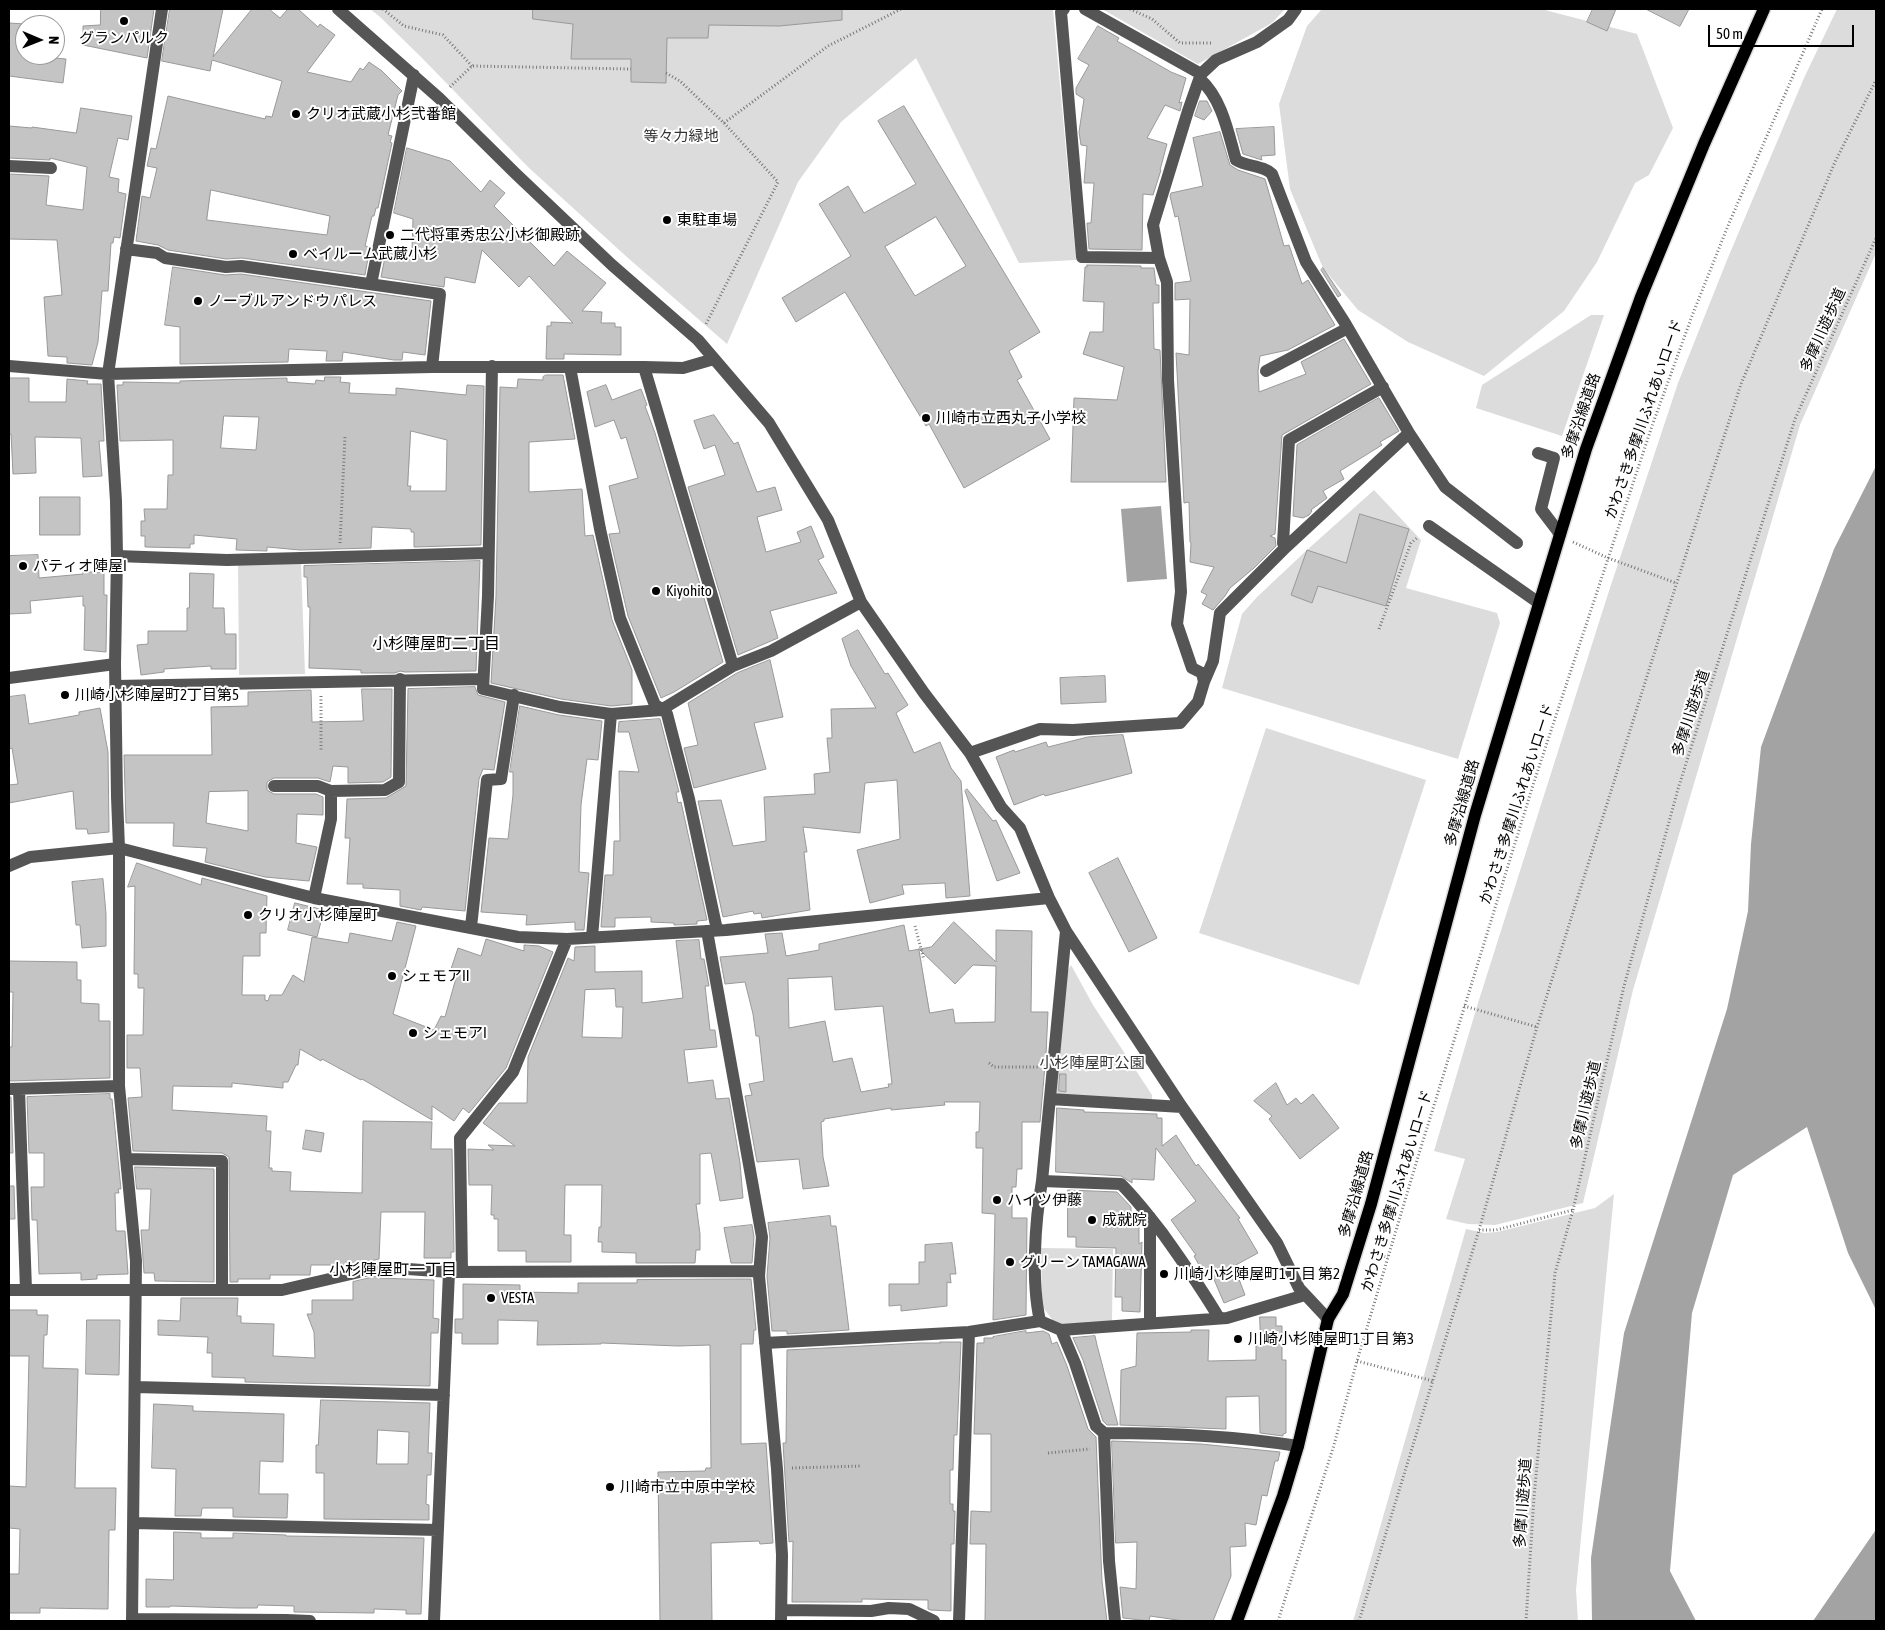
<!DOCTYPE html>
<meta charset="utf-8">
<style>
body{margin:0}
#map{position:relative;width:1885px;height:1630px;overflow:hidden;background:#fff;font-family:"Asap Condensed",sans-serif}
canvas{display:block}
.frame{position:absolute;inset:0;border:10px solid #000;pointer-events:none}
.north{position:absolute;left:15px;top:15px;width:50px;height:50px;box-sizing:border-box;background:#fff;border:1px solid #999;border-radius:50%;rotate:91deg;font-size:14px;font-weight:700;line-height:20px;text-align:center;color:#000}
.north::after{content:'';display:block;margin:auto;width:18px;height:22px;background:#000;clip-path:polygon(50% 0,100% 100%,50% 72%,0 100%)}
.scale{position:absolute;left:1708px;top:25px;width:146px;height:22px;box-sizing:border-box;border:2px solid #000;border-top:0;padding-left:6px;font-size:15px;line-height:18px;white-space:nowrap;color:#000;-webkit-text-stroke:4px #fff;paint-order:stroke}
</style>
<div id="map">
<canvas width="1885" height="1630"></canvas>
<div class="frame"></div>
<div class="north">N</div>
<div class="scale">50 m</div>
</div>
<script>
const ctx = document.querySelector('canvas').getContext('2d');
ctx.lineJoin = 'round';
function paint(path, color) { ctx.fillStyle = color; ctx.fill(path, 'evenodd'); }
function strokePath(path, color, width, dash) { ctx.strokeStyle = color; ctx.lineWidth = width; ctx.lineCap = dash ? 'butt' : 'round'; ctx.setLineDash(dash || []); ctx.stroke(path); }
function drawText(font, color, halo, rows, align = 'center') {
  ctx.font = font + ' "Asap Condensed","Noto Sans JP",sans-serif'; ctx.lineWidth = 4; ctx.setLineDash([]); ctx.textBaseline = 'middle'; ctx.strokeStyle = halo; ctx.fillStyle = color; for (const [text, x, y, turn = 0] of rows) {
    ctx.save(); ctx.translate(x, y); ctx.rotate((+turn || 0) * Math.PI / 180); ctx.textAlign = isNaN(turn) ? turn : align; if (halo) ctx.strokeText(text, 0, 0); ctx.fillText(text, 0, 0); ctx.restore();
  }
}
const green = new Path2D(`
 M370,9H1053L1076,260L1019,263L916,58L841,122L798,182L727,344L628,258L528,167L422,58L379,16Z
 M1102,9H1285L1272,23L1198,64Z
 M1322,9H1541L1637,34L1673,128L1649,175L1635,183L1597,262L1564,311L1484,376L1408,342L1358,310L1323,268L1290,189L1279,104L1307,26Z
 M1837,9H1876V253L1800,425L1633,990L1583,1203L1495,1225L1468,1224L1446,1219L1465,1159L1434,1151L1478,1003L1608,594L1678,383L1727,260L1804,78Z
 M1591,315H1604L1562,436L1476,408L1482,385Z
 M1374,490L1421,540L1406,588L1497,613L1500,623L1458,759L1222,688L1242,614L1257,597L1307,550Z
 M238,562L301,563L305,674L239,675Z
 M1266,728L1426,780L1359,985L1199,933Z
 M1071,965L1093,1005L1152,1095V1100L1056,1094L1067,972Z
 M1614,1194L1576,1590L1578,1621H1353L1466,1229L1484,1233L1497,1232L1595,1208Z
 M1041,1248L1113,1249L1112,1322L1060,1326L1054,1322L1042,1306Z`);
const water = new Path2D(`
 M1876,466V1310L1848,1253L1807,1127L1733,1175L1692,1313L1670,1571L1696,1621H1592L1591,1558L1624,1333L1727,1009L1748,911L1751,844L1761,747L1834,549Z
 M1161,506L1167,579L1127,582L1121,509Z
 M1876,1459V1621H1813L1875,1531Z`);
const building = new Path2D(`
 M101,9H154L147,58L83,45V26L100,25Z
 M170,9H223L213,57L252,9H269L280,18L288,9H298L318,27L320,24L335,35L307,72L351,82L360,68L363,70L369,62L382,71L402,91L398,95L388,135L392,136L390,142L392,143L378,208H376L374,216H372L365,246L370,247L365,275L242,258L226,259L168,250L158,245L136,241L142,196L150,198L157,168L147,166L151,148L156,149L168,96L265,119L266,116L272,117L282,81L212,60L210,71L162,61ZM211,190L330,216L327,235L207,220Z
 M533,9H842V20L779,26L709,25L708,38H667L666,83L631,82V59H571L573,24L533,19Z
 M1593,9H1616L1607,31L1587,22Z
 M1646,9H1689L1680,26Z
 M9,23L25,24V55L66,59L63,83L9,76Z
 M1098,26L1119,38L1117,41L1171,72L1186,78L1179,103L1182,102L1180,111L1165,105L1147,138L1167,144L1160,170H1161L1153,195L1143,194L1142,250L1089,249L1087,223H1091L1094,183H1084L1087,146L1081,145L1079,132L1084,99L1076,94V88L1089,65L1078,59Z
 M1200,101H1207L1212,111L1204,120L1195,116Z
 M904,106L1040,332L1009,351L1022,377L1017,380L1050,439L964,488L929,424L926,426L845,292L796,322L782,298L851,256L819,204L848,186L864,213L916,184L878,121ZM936,217L966,266L915,296L885,247Z
 M81,108L132,116L128,140L118,138L109,177L119,179L118,192L126,194L120,238L114,237L113,243H111L108,291H102L98,342L92,365L67,363V357L48,356L44,297L62,295L57,240L9,239V174L49,176L46,205L83,210L87,167L50,158V160L9,158V126L32,128V127L76,133Z
 M1274,127L1275,155L1261,156L1262,160L1243,154L1236,129Z
 M1220,132L1230,165L1238,170L1265,179L1284,246L1289,245L1302,284L1308,280L1335,325L1288,350L1260,356L1258,371L1259,392L1306,374L1301,362L1344,339L1371,384L1282,435L1275,534L1270,536L1275,538L1276,546L1254,568L1230,588L1225,596L1213,610L1202,604L1207,595L1201,592L1214,567L1190,562L1191,543L1190,542L1189,502L1184,503L1176,353L1189,355L1190,299L1175,300V283L1191,281L1178,216L1175,217L1170,196L1171,193L1203,186L1193,138Z
 M407,148L450,161L481,192L490,180L505,193L494,206L554,266L567,251L606,283L582,311L602,312L601,323H615V327H621V355L564,354V359H546L547,326H551V322L573,323L529,276L519,287L482,250L475,283L445,277L444,287L381,277L386,252L401,257L403,248L412,250L413,219L394,213Z
 M1087,265L1141,266V268H1154L1156,285H1159V303H1153L1154,349L1160,350L1166,482H1071L1074,398L1117,400L1124,367L1083,354L1090,332H1103L1104,302L1083,301L1085,267H1087Z
 M173,267L225,275L241,274L431,301L425,355L403,352L402,360H394L343,352L342,361H326L327,351L289,349L288,362L180,364V327L165,325Z
 M1323,268L1341,295L1338,297L1321,270Z
 M546,375H563L575,439L529,442V492L582,489L585,536L593,535L612,620L632,670V704L611,706L561,699L491,683L496,596L500,387L517,388L518,379L543,380V377Z
 M325,377H341L340,382L350,383L349,393L396,395V388L466,395L467,385L484,386L481,545L414,547V532H411V529L372,527L371,548L300,550L267,547V551L236,550L237,539L194,535V544H190V548L145,547V536H141V521H145L144,509H167L168,475H173V440L120,441L117,385H123V382L180,383V381L287,378V382L315,384L316,380L324,381ZM224,416L259,417L256,450L221,448ZM411,431L447,440L446,491H410L411,486H408Z
 M9,378H29V402H66L67,379L88,381L87,384H101L104,441H99L102,476L83,477L81,438L35,437L36,473L13,474L11,434H9Z
 M606,385L612,400L641,389L647,405L645,406L655,433L723,662L674,692L661,698L628,616L609,534L620,533L609,486L638,478L626,437L621,439L614,420L595,427L587,392Z
 M1379,398L1399,431L1380,442L1382,445L1340,471L1344,479L1323,491L1327,498L1311,510L1312,511L1309,515L1303,518L1293,516L1297,445Z
 M714,415L734,444L738,442L757,492L775,487L782,510L757,517L766,552L801,542L797,532L811,526L824,557L818,560L837,593L770,611L778,638L738,655L688,487L725,475L715,445L704,449L694,421Z
 M40,497H80V535H40Z
 M1360,514L1409,529L1386,606L1318,586L1312,603L1291,595L1307,550L1346,563Z
 M38,555L39,578L83,574V572H104V595H107L106,652L84,650L85,606H83V596L30,601L31,613L9,614V556Z
 M480,561L476,671L405,672L400,671L395,673H361V670L309,668L310,607H308L307,577H304V566Z
 M190,573L214,574L213,608H224L225,634H236V669H211V666L164,669V672L141,675L137,645L148,644V631H187V608H189Z
 M858,630L885,674L888,673L908,705L896,713L914,753L940,742L951,768L961,781L970,896L946,898L945,883L902,885L904,894L870,903L857,850L900,839L897,780L865,783L860,833L803,827L807,852H804L810,910L762,918L761,913L754,914L753,911L723,917L698,801L721,800L733,846L766,841L764,797L815,794L814,774L830,772L827,738H832L831,709L876,708L851,666L842,639Z
 M770,660L783,717L754,723L766,769L694,788L684,748L698,745L688,703L737,673Z
 M1105,676L1106,702L1061,704L1060,678Z
 M475,687L478,695L505,702L494,770L483,769L479,779L465,911L422,907L421,910L400,906V890L363,888V884H347L350,838H345L347,799L386,798L406,786L408,689Z
 M362,689H392L391,777L383,782L348,783V767L333,766L330,782L318,778H274L267,782V790L274,794H316L323,797V815L297,814L296,843L317,847L309,881L265,877L205,862L207,848L173,846L174,823H126L124,755H212L211,707L248,706V692L311,690L312,722L363,721ZM248,791V831L206,823L209,792Z
 M25,695L29,724L79,715V712L100,708L108,752L109,832L88,834L87,829H76L73,791L9,803V785L18,784L12,748L9,749V697Z
 M520,706L559,715L602,721L598,760L587,759L581,805L579,872L589,873L584,930H575V922L526,925L527,915L481,912L489,838L508,839L513,795V772H510Z
 M660,719L679,792H676L678,803L681,802L707,920L697,921V924L674,925V923L651,922V917L615,918V927H601L605,875H613L614,841H620L619,771L639,772L629,732H618L619,722Z
 M1123,735L1132,773L1045,796L1044,794L1014,805L996,757L1014,750L1015,752L1046,742L1048,747L1088,737Z
 M967,789L993,821L996,820L1020,873L997,881L965,791Z
 M1118,858L1157,938L1129,952L1089,873Z
 M137,863L201,885L202,878L267,896L266,933H260V956H243L242,995H265V1000L268,1001L270,995H282L293,975L304,982L312,937L348,943L350,933L392,941L397,922L416,926L393,1014L434,1030L441,1016L445,1017L458,971L451,969L458,948L481,956L486,939L524,951V945L539,946L553,952L506,1068L469,1113L463,1108L454,1121L432,1106V1120L362,1079L361,1080L322,1059L321,1061L300,1049L298,1065H296L288,1082H283V1088L232,1083V1087L173,1086L172,1110L267,1116L266,1131H271L269,1168H272V1171L291,1172L290,1191L362,1193L363,1121L432,1122L431,1149H452L454,1252H451V1258H424L425,1212H381L379,1259L354,1265H311L310,1275H270V1279H238V1282H230L229,1157L222,1153L133,1151L128,1098L142,1097L140,1068H127V1035H143L144,988H138V974H134L135,886L128,887Z
 M103,879L106,914V946L82,948L80,925H76L72,882Z
 M295,903L324,910L317,937L288,930Z
 M954,922L996,962V930L1032,931L1031,1012H1048L1046,1054L1040,1122H1022V1169H1017L1016,1187H1012V1218H1027L1026,1315L993,1320L995,1214L982,1213L983,1148H976V1132H979L980,1102H944L945,1105L891,1110V1108L824,1119V1121L821,1122L823,1157L829,1186L803,1189L799,1159L757,1162L745,1096L752,1095L749,1084L764,1081L759,1036H756L753,1014L745,982L725,984L720,957L768,953L765,934L782,933L786,956L819,950V944L904,925L909,951L931,947ZM919,949L955,984L973,965L996,966L995,1022L955,1023L953,1009L930,1013ZM832,977L835,1010L883,1006L892,1084H888L889,1087L861,1092L852,1058L833,1062L825,1021L789,1028L788,979Z
 M699,940L701,959H704L709,986H705L710,1030H715L717,1047L684,1050L688,1083L713,1080L716,1099L729,1098L740,1163L743,1198L720,1201L711,1153L700,1154V1204H696L700,1234V1250H696L695,1263H636V1253L602,1252V1242H598L599,1227H601L602,1185H565L564,1235H571V1262H526V1251H498V1219H494V1215H491L492,1185H469L468,1149L494,1150L488,1145L515,1146L483,1123L499,1103H527L528,1057L568,958L574,961L575,947L595,946V972L642,971V1003L683,998L676,941ZM615,989L616,1007H623L622,1038L582,1037L585,990Z
 M9,961L77,962V980H81V1003L99,1004V1021H110V1078L9,1081V1047H12L13,992H9Z
 M1060,1074H1066V1092L1059,1091Z
 M1276,1083L1287,1105L1296,1098L1301,1104L1313,1094L1339,1128L1300,1159L1269,1119L1272,1116L1254,1101Z
 M110,1094V1099H112L121,1189H118L119,1193H115L116,1231H125L128,1274L97,1275V1279L81,1280V1273L39,1274L37,1220H32L31,1187H44V1153H29L27,1097Z
 M9,1097H11L13,1153H9Z
 M1057,1108L1084,1110V1112L1157,1114V1118H1162V1146L1176,1135L1196,1166L1198,1164L1240,1218L1238,1219L1258,1253L1234,1266L1245,1295L1224,1303L1210,1270L1204,1274L1194,1256L1196,1255L1171,1220L1196,1201L1156,1148L1154,1180L1132,1179V1183L1121,1176L1056,1172Z
 M306,1130L324,1133L321,1152L303,1149Z
 M135,1167L214,1169V1282L155,1281L154,1273H144L141,1230H149L151,1189H137Z
 M9,1186H14L15,1219H9Z
 M1068,1190L1117,1192L1131,1207V1221H1139V1244L1142,1242L1140,1312L1122,1311V1297H1115L1116,1248L1076,1247V1237H1068Z
 M830,1216L831,1226H836L849,1330L787,1334V1331H772L767,1276L770,1238L768,1223Z
 M752,1225L754,1237L752,1263H731L724,1228Z
 M952,1243L956,1274H950L951,1283L947,1282V1306L901,1311V1305L889,1306V1284H919V1262H925V1245Z
 M379,1276V1278L434,1280L433,1318L439,1319L438,1333H431L430,1386L245,1382V1378L212,1377V1353H207L208,1337L158,1335V1320L180,1321L181,1298H238L237,1316H241V1323L274,1324L273,1356L315,1358L314,1332L307,1314H312V1300H353V1282Z
 M734,1279H751L756,1330H754L753,1344H741V1444L766,1443L773,1543L760,1544L759,1541L711,1543L712,1621H660L658,1472L705,1471L706,1468H711L710,1345L678,1346L601,1343V1344L537,1345L538,1321L498,1320V1344H462V1333H455V1319H463V1284L520,1285V1292L578,1293V1283H637V1280Z
 M9,1310H37V1315H48L47,1335H44L43,1368L78,1369L75,1488H116L115,1530H109L108,1609L40,1608V1613H9V1574H19L20,1529L9,1528V1486L26,1487L29,1356H9Z
 M1260,1317H1276V1326H1282V1360H1286V1433L1283,1434V1436L1260,1433L1259,1396L1226,1397V1429L1120,1425L1121,1370L1136,1366L1137,1333L1191,1332V1330H1209L1208,1361L1256,1360V1336H1260Z
 M87,1320H120L119,1375L86,1374Z
 M1026,1331V1333L1043,1331L1049,1334L1052,1344L1057,1342L1067,1366L1088,1429L1096,1437L1102,1581L1107,1621H985L986,1544H970L971,1511L991,1512V1434H974L977,1343H984V1338H993V1337Z
 M1095,1336L1097,1345L1118,1425H1107L1103,1421L1083,1360L1073,1338Z
 M940,1342H961L957,1435H954L953,1470H950V1504H953V1511H955L954,1544H951V1611L930,1610L928,1609V1600L862,1599V1602H792L793,1541L789,1542L783,1443H786L787,1350L919,1343H940Z
 M321,1400L430,1403L428,1453H432L431,1475H427L426,1504L429,1505V1520L324,1519V1473H316V1445H318ZM378,1430L409,1432L408,1464H377Z
 M154,1404L193,1406V1411L284,1414L283,1462L260,1461L259,1494H288L287,1518L233,1517V1508H202L201,1516H175L176,1469L152,1468Z
 M1112,1441L1201,1444L1280,1452L1278,1461H1275L1267,1496L1262,1495L1256,1525L1245,1523L1246,1546L1230,1547L1231,1576L1213,1621H1184L1150,1616L1149,1621L1123,1618L1120,1587L1136,1589L1137,1542L1116,1543Z
 M174,1532L201,1533V1538H233V1533L286,1535V1536L424,1538L421,1614H406V1610L374,1609V1613L294,1612V1606L258,1605L257,1608H236L170,1606V1607H146V1579L173,1580Z`);
const path = new Path2D(`
 M383,9L404,26L443,35L472,66
 M1130,9L1152,19L1180,43H1213
 M666,73L680,81L724,123L778,182L705,326
 M450,87L472,66L631,69
 M724,123L828,46L901,9
 M1573,542L1608,558L1676,583
 M340,543L345,436
 M1379,629L1411,543L1418,537
 M321,696V750
 M915,926L924,960
 M1464,1006L1537,1027
 M989,1063L994,1067H1039
 M1573,1210L1624,986L1678,789L1795,419L1876,238
 M1479,1230H1496L1573,1210L1555,1273L1534,1497L1526,1621
 M1368,1273L1376,1255L1388,1257
 M1357,1361L1433,1381
 M1048,1453L1090,1449
 M792,1468L862,1466
 M1278,1621L1334,1445L1357,1361L1418,1157L1533,785L1652,426L1692,316L1730,221L1822,9
 M1359,1621L1479,1230L1537,1027L1659,638L1741,384L1835,162L1876,80`);
const minor = new Path2D(`
 M338,9L439,98L516,174L612,265L698,340L769,423L828,520L861,602L924,693L970,753L1001,807L1020,828L1049,898L1066,931L1182,1107L1277,1243L1299,1288L1328,1319
 M1064,9L1061,12L1082,257L1159,258
 M1085,9L1201,74
 M9,166L51,168
 M126,249L157,253L165,258L226,267L241,266L440,294L432,367
 M371,284L414,75
 M9,366L108,374L432,367H644L683,368L714,359
 M492,366L488,596L483,689L560,707L611,714L661,710L733,666L771,651L861,602
 M570,367L600,529L620,618L655,705L665,711L667,714L689,799L717,930
 M644,367L733,666
 M1266,371L1348,328
 M1409,433L1445,487L1517,543
 M1538,453L1554,458L1541,509L1560,534
 M1429,526L1539,603
 M1286,547L1283,543L1289,440L1383,387
 M117,556L227,560L488,553
 M9,678L115,664
 M1204,682L1202,673L1192,668L1177,624L1181,592L1168,380L1167,282L1159,258L1153,225L1188,111L1201,74L1216,60L1257,42L1288,20L1296,9
 M116,686L483,679
 M970,753L1040,729L1073,730L1180,723L1198,702L1204,682L1213,661L1220,613L1286,547L1409,433L1345,323L1306,262L1272,174C1263,165 1247,167 1236,160C1228,132 1222,99 1200,79
 M274,786H318L331,791L385,790L399,782L400,679
 M9,866L30,857L119,848L314,898L518,937L567,939L726,930L1049,898
 M314,898L331,819V791
 M471,927L487,780L501,779L514,695
 M707,931L762,1237L759,1276L777,1469L782,1555L781,1621
 M1066,931L1042,1181C1035,1222 1031,1281 1040,1321L1061,1330L1075,1363L1096,1426L1104,1433L1109,1561L1115,1621
 M592,937L611,714
 M9,1089L119,1086
 M19,1089L26,1290
 M1050,1099L1182,1107
 M126,1159L222,1161V1290
 M1042,1181L1121,1184C1137,1200 1150,1217 1163,1234C1183,1262 1202,1289 1219,1318
 M1150,1217V1322
 M462,1272L460,1138L513,1072L567,939
 M9,1290H282L381,1267L449,1272L759,1271
 M1061,1330L1227,1318L1305,1295
 M765,1343L969,1332L1040,1321
 M135,1387L444,1395
 M1104,1433C1169,1433 1235,1436 1298,1446
 M133,1523L438,1530
 M782,1610L871,1611L889,1608L909,1609L934,1621
 M132,1619L286,1620L310,1621
 M132,1621L136,1261L119,1086V848L117,797L115,664L117,556L116,501L108,374L162,9
 M434,1621L449,1272
 M959,1621L969,1332`);
const major = new Path2D(`
 M1237,1621L1283,1496L1298,1446L1328,1319L1343,1294L1371,1204L1475,815L1586,449L1641,297L1704,144L1764,9`);
const markers = [
 [124,21,5,"#000"],
 [296,114,5,"#000"],
 [667,220,5,"#000"],
 [390,235,5,"#000"],
 [293,254,5,"#000"],
 [198,301,5,"#000"],
 [926,418,5,"#000"],
 [23,566,5,"#000"],
 [656,591,5,"#000"],
 [65,695,5,"#000"],
 [248,915,5,"#000"],
 [392,976,5,"#000"],
 [413,1033,5,"#000"],
 [997,1200,5,"#000"],
 [1092,1220,5,"#000"],
 [1010,1262,5,"#000"],
 [1164,1274,5,"#000"],
 [491,1298,5,"#000"],
 [1238,1339,5,"#000"],
 [610,1487,5,"#000"]
];
const poiNames = [
 ["グランパルク",124,38,"center"],
 ["クリオ武蔵小杉弐番館",306,114],
 ["東駐車場",677,220],
 ["二代将軍秀忠公小杉御殿跡",400,235],
 ["ベイルーム武蔵小杉",303,254],
 ["ノーブル アンドウ パレス",208,301],
 ["川崎市立西丸子小学校",936,418],
 ["パティオ陣屋I",33,566],
 ["Kiyohito",666,591],
 ["川崎小杉陣屋町2丁目第5",75,695],
 ["クリオ小杉陣屋町",258,915],
 ["シェモアII",402,976],
 ["シェモアI",423,1033],
 ["ハイツ伊藤",1007,1200],
 ["成就院",1102,1220],
 ["グリーン TAMAGAWA",1020,1262],
 ["川崎小杉陣屋町1丁目 第2",1174,1274],
 ["VESTA",501,1298],
 ["川崎小杉陣屋町1丁目 第3",1248,1339],
 ["川崎市立中原中学校",620,1487]
];
const parkNames = [
 ["等々力緑地",681,136],
 ["小杉陣屋町公園",1092,1063]
];
const streetNames = [
 ["多摩川遊歩道",1823,330,-66],
 ["多摩沿線道路",1581,416,-71],
 ["かわさき多摩川ふれあいロード",1644,419,-71],
 ["多摩川遊歩道",1691,713,-72],
 ["多摩沿線道路",1462,803,-74],
 ["かわさき多摩川ふれあいロード",1517,804,-72],
 ["多摩川遊歩道",1586,1105,-77],
 ["かわさき多摩川ふれあいロード",1397,1191,-73],
 ["多摩沿線道路",1356,1194,-74],
 ["多摩川遊歩道",1523,1503,-86]
];
const neighbourhoodNames = [
 ["小杉陣屋町二丁目",436,644],
 ["小杉陣屋町一丁目",393,1270]
];
paint(green, '#dcdcdc');
paint(water, '#a3a3a3');
paint(building, '#c4c4c4');
strokePath(building, '#999', 1);
strokePath(major, '#dbdbdb', 15);
strokePath(path, '#777', 3, [1, 2.5]);
strokePath(minor, '#555', 12);
strokePath(major, '#000', 12);
for (const [x, y, r, color] of markers) { const dot = new Path2D(); dot.arc(x, y, r, 0, 2 * Math.PI); ctx.fillStyle = color; ctx.fill(dot); strokePath(dot, '#fff', 2); }
drawText('15px', '#000', '#fff', poiNames, 'left');
drawText('15px', '#333', '#fff', parkNames);
drawText('15px', '#000', '#fff', streetNames);
drawText('16px', '#000', '#fff', neighbourhoodNames);
</script>
